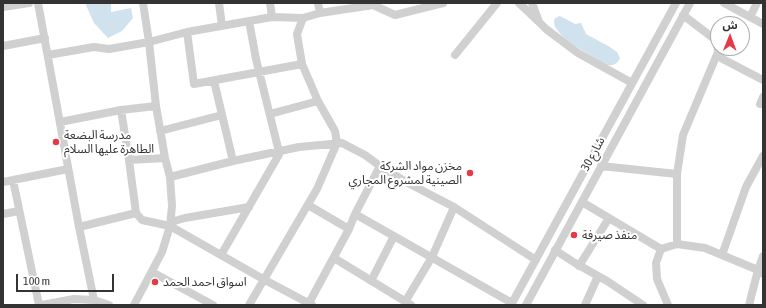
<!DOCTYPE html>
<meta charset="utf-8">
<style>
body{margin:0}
#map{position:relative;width:766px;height:308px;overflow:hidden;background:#fff;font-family:"Asap Condensed","Noto Sans Arabic",sans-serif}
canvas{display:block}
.frame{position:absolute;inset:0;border:4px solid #333;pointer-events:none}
.north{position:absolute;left:710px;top:16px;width:40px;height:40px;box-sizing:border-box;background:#fff;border:1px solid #adadad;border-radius:50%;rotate:1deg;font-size:11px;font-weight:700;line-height:16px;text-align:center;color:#333}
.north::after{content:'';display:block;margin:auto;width:14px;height:18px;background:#e63946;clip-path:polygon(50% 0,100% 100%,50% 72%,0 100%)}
.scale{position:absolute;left:16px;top:274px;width:98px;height:18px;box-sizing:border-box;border:2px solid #333;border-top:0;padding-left:5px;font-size:12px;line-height:14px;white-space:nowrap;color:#333;-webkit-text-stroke:3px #fff;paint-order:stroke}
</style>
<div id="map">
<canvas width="766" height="308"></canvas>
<div class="frame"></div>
<div class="north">ش</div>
<div class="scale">100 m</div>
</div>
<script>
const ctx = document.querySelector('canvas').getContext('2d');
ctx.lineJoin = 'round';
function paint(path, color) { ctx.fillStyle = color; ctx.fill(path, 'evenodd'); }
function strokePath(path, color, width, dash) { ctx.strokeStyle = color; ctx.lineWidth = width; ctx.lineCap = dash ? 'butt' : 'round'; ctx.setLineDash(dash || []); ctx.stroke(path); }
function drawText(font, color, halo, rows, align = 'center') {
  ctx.font = font + ' "Asap Condensed","Noto Sans Arabic",sans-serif'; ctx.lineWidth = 4; ctx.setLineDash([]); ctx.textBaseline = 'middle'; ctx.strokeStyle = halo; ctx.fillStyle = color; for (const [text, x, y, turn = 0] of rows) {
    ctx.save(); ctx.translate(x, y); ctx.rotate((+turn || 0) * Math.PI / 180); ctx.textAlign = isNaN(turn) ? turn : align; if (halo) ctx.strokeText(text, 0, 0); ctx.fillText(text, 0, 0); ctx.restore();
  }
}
const water = new Path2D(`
 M85,3H111V12L131,8L133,18L122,31L108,38L94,23Z
 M560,16L575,24L581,23L586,34L610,47L617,52L620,58C617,65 611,67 604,64C593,55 547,34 555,18Z`);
const minor = new Path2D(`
 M38,3L79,227L94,300
 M219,3L222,26
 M270,3L272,17
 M318,3L320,13
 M519,3L538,21
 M532,3L539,22L546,29L578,53L632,83
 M724,3L763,24
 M3,7L29,3
 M750,17L757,3
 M249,21L256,59L279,152
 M187,32L194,84L302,64
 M3,46L45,38
 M48,55L94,47L109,49L149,42L187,32L272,17L303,18L320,13L373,5L395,15L443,3
 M455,55L497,3
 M717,56L763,80
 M214,81L233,161
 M760,104L763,97
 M121,110L129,160L136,213L142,220L170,226L263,279L312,305
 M270,114L318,101
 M60,122L121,110L156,106
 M160,131L222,115
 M129,160L165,158
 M601,166L677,174
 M170,177L233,161L299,147L342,143L365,155L380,166L406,182L454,207L536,260
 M13,180L39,305
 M3,182L68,169
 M582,202L661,249L677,244L705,248L758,270L763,274
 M308,205L349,229
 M3,214L19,211
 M355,214L512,303
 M171,222L185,218L249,207
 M79,227L136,213
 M677,244V174L683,135L718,52L717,41L683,15
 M661,249L656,263L657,279L668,305
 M555,250L575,263L607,281L643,305
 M221,255L281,151
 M722,255L746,187L763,156
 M334,258L411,305
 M579,266L609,218
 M152,272L213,305
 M371,281L394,236
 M405,302L432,257L454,207
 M309,303L349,229L355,214L380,166
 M42,305L74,299L94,300L109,305
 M134,305L162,252L170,226L172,206L170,177L165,158L156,106L149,42L143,3
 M249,305L317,189L337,143L335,131L318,101L302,64L297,34L303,18
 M511,305L676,3
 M526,305L690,3
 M585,305L598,276
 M749,305L758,270L763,256`);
const markers = [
 [56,142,4,"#e63946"],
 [470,173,4,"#e63946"],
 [574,235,4,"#e63946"],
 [155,282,4,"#e63946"]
];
const poiNames = [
 ["مدرسة البضعة",64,135],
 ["الطاهرة عليها السلام",64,149],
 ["مخزن مواد الشركة",462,166,"right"],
 ["الصينية لمشروع المجاري",462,180,"right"],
 ["منفذ صيرفة",582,235],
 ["اسواق احمد الحمد",163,282]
];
const streetNames = [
 ["شارع 30",593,154,-62]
];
paint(water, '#cfe2ee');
strokePath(minor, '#d0d0d0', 8);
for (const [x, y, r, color] of markers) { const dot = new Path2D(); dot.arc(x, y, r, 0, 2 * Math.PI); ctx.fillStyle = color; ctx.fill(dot); strokePath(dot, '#fff', 1.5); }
drawText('12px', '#333', '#fff', poiNames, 'left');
drawText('12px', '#333', '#fff', streetNames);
</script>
